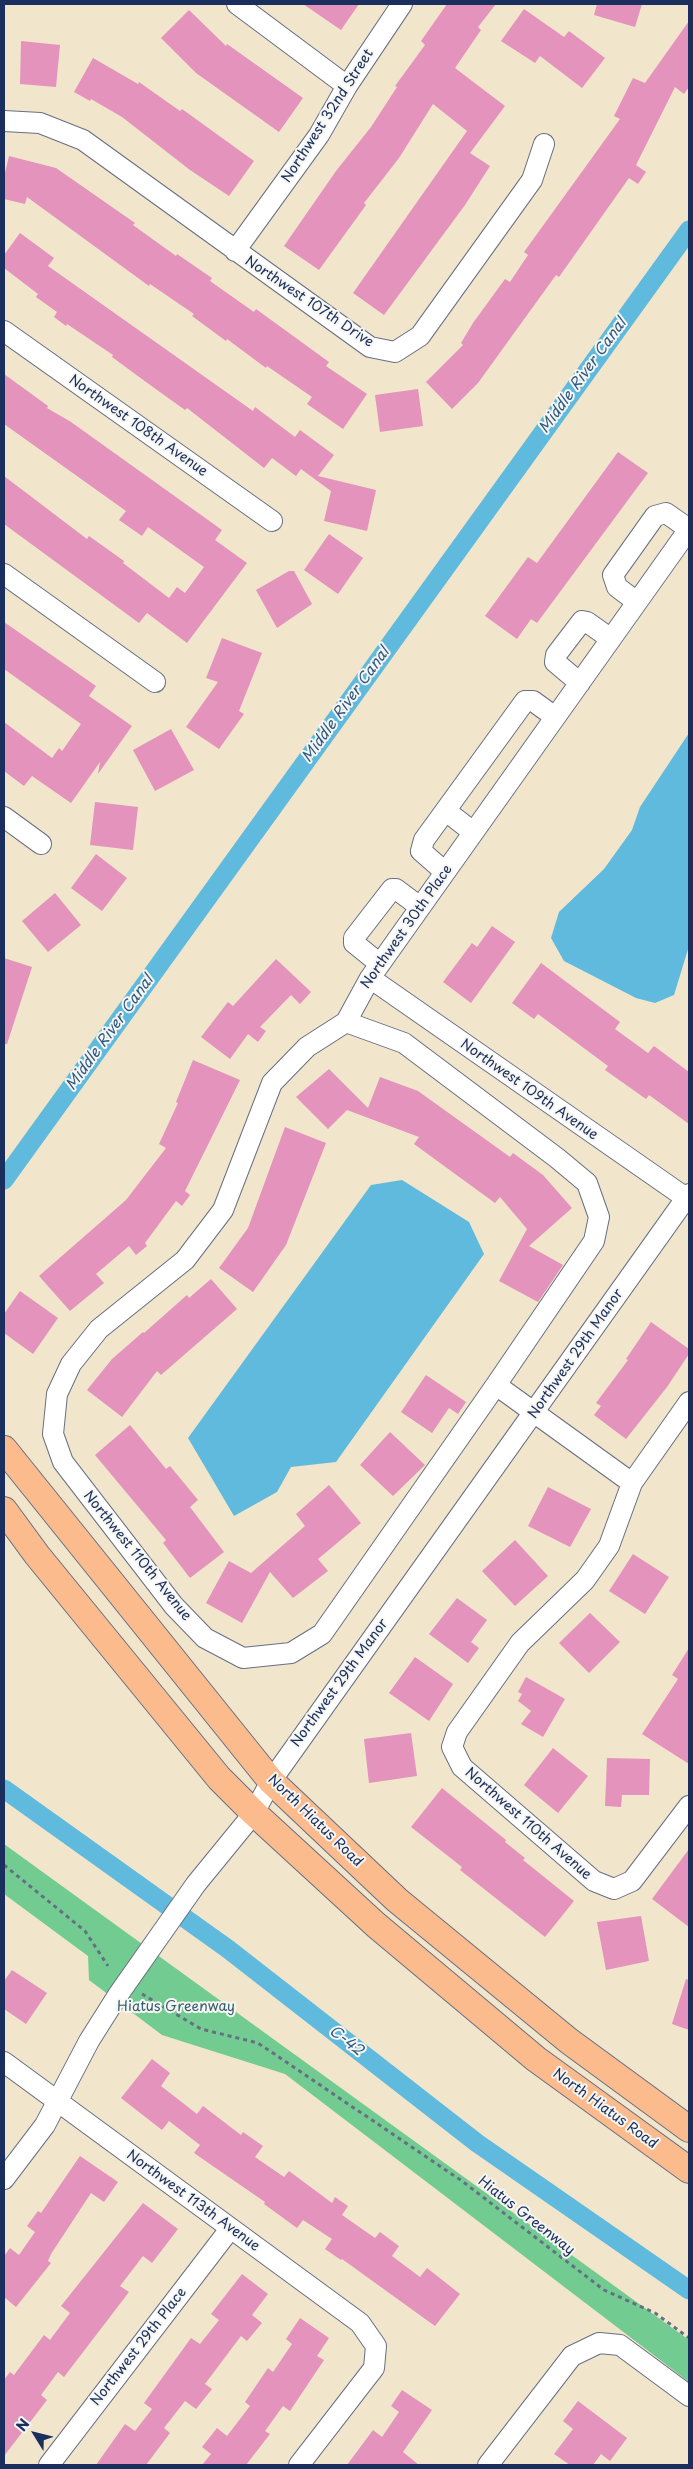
<!DOCTYPE html>
<style>
body{margin:0}
#map{position:relative;width:693px;height:2469px;overflow:hidden;background:#f1e5cc;font-family:"Playpen Sans",sans-serif}
canvas{display:block}
.frame{position:absolute;inset:0;border:5px solid #1b2f5e;pointer-events:none}
.north{position:absolute;left:10px;top:2409px;width:50px;height:50px;-webkit-text-stroke:4px #f6f6f2;paint-order:stroke;rotate:306deg;font-size:14px;font-weight:700;line-height:20px;text-align:center;color:#1b2f5e}
.north::after{content:'';display:block;margin:auto;width:18px;height:22px;background:#1b2f5e;clip-path:polygon(50% 0,100% 100%,50% 72%,0 100%)}
</style>
<div id="map">
<canvas width="693" height="2469"></canvas>
<div class="frame"></div>
<div class="north">N</div>
</div>
<script>
const ctx = document.querySelector('canvas').getContext('2d');
ctx.lineJoin = 'round';
function paint(path, color) { ctx.fillStyle = color; ctx.fill(path, 'evenodd'); }
function strokePath(path, color, width, dash) { ctx.strokeStyle = color; ctx.lineWidth = width; ctx.lineCap = dash ? 'butt' : 'round'; ctx.setLineDash(dash || []); ctx.stroke(path); }
function drawText(font, color, halo, rows, align = 'center') {
  ctx.font = font + ' "Playpen Sans",sans-serif'; ctx.lineWidth = 4; ctx.setLineDash([]); ctx.textBaseline = 'middle'; ctx.strokeStyle = halo; ctx.fillStyle = color; for (const [text, x, y, turn = 0] of rows) {
    ctx.save(); ctx.translate(x, y); ctx.rotate((+turn || 0) * Math.PI / 180); ctx.textAlign = isNaN(turn) ? turn : align; if (halo) ctx.strokeText(text, 0, 0); ctx.fillText(text, 0, 0); ctx.restore();
  }
}
const green = new Path2D(`
 M4,1844L689,2340V2382L285,2074L162,2035L89,1980L88,1956L4,1894Z`);
const water = new Path2D(`
 M689,733V946L674,995L655,1003L636,998L564,961L551,938L559,912L604,869L632,830L640,807Z
 M402,1180L469,1222L484,1254L336,1462L291,1467L277,1492L234,1516L188,1438L371,1185Z`);
const canal = new Path2D(`
 M4,1180L689,230
 M4,1789L228,1949L477,2143L689,2290`);
const building = new Path2D(`
 M303,4H359L341,30Z
 M447,4H496L478,27L481,30L455,68L505,106L470,153L490,166L465,205L384,315L353,293L467,131L433,104L399,158L364,203L366,205L319,270L284,246L336,171L371,127L397,87L395,86L425,45L421,41Z
 M597,4H642L635,27L594,15Z
 M524,9L564,37L569,31L605,58L582,88L540,56L535,63L501,41Z
 M189,10L226,46L227,44L303,98L279,132L196,73L161,38Z
 M689,21V87L684,94L675,87L636,165L646,172L638,184L629,178L559,277L556,275L478,383L452,409L426,382L463,345L461,343L473,323L505,279L510,282L528,255L524,252L620,119L614,116L633,78L645,83Z
 M21,41L60,45L56,87L20,84Z
 M93,58L138,84L139,82L180,111L182,109L254,161L229,196L190,170L122,117L91,99L90,101L74,92Z
 M9,156L56,168L135,223L133,225L176,256L177,254L212,278L210,281L254,312L256,309L329,362L326,366L367,394L343,429L307,404L312,397L267,366L266,368L227,339L226,341L192,316L194,314L150,284L149,286L27,197L25,204L4,199V177Z
 M20,233L54,258L48,266L253,411L255,407L295,437L300,430L334,455L318,476L376,490L367,531L324,521L331,491L301,469L296,476L272,458L264,468L187,408L185,410L146,382L112,357L113,355L67,324L66,326L54,317L57,312L36,297L38,294L4,268V255Z
 M4,374L48,406L47,408L71,422L222,530L215,540L247,563L187,643L147,613L139,623L4,524V476L87,539L89,536L124,561L123,563L169,598L177,587L185,593L204,567L148,527L142,536L119,520L126,511L4,424Z
 M418,389L423,426L380,432L375,395Z
 M618,452L648,473L537,623L531,619L517,639L485,616L528,557L537,563Z
 M329,534L363,558L338,594L304,570Z
 M289,571H294L312,604L277,628L256,590Z
 M4,622L96,686L89,696L132,726L98,774L100,762L71,803L32,776L24,786L4,771V722L52,758L59,748L62,751L81,724L4,669Z
 M222,638L262,653L239,711L244,714L219,749L186,727L218,682L206,678Z
 M171,729L194,770L155,791L133,750Z
 M95,802L138,807L133,850L90,845Z
 M96,854L127,878L102,911L71,888Z
 M55,893L81,925L48,952L22,921Z
 M492,926L515,942L471,1003L443,982L472,943L477,947Z
 M4,958L32,967L7,1044H4Z
 M276,959L311,992L300,1004L291,995L260,1027L266,1031L258,1042L248,1034L230,1059L201,1037L228,1002L233,1006Z
 M541,963L620,1022L615,1029L648,1053L654,1046L689,1072V1124L649,1095L646,1099L605,1070L608,1066L538,1014L534,1019L512,1003Z
 M193,1060L240,1080L185,1191L190,1195L182,1206L176,1201L145,1243L147,1246L136,1255L129,1246L96,1274L104,1283L70,1311L39,1276L126,1200L166,1148L159,1144L178,1103L176,1102Z
 M329,1069L368,1108L380,1077L418,1091L510,1157L513,1153L543,1175L572,1208L529,1246L563,1265L538,1302L499,1281L527,1229L500,1197L495,1203L414,1144L419,1137L347,1110L328,1129L296,1097Z
 M285,1127L326,1143L286,1245L253,1292L219,1268L248,1228Z
 M211,1279L237,1309L161,1375L157,1371L122,1417L87,1390L112,1359L143,1332L144,1333L187,1295L189,1298Z
 M20,1291L58,1318L33,1354L4,1333V1314Z
 M651,1322L689,1349V1354L667,1387L626,1439L594,1415L601,1406L596,1403L628,1360L626,1359Z
 M426,1375L466,1402L458,1414L449,1408L432,1433L401,1412Z
 M130,1425L166,1469L170,1466L198,1500L190,1507L224,1552L190,1578L163,1543L166,1540L95,1455Z
 M390,1432L425,1465L393,1496L360,1465Z
 M329,1485L361,1523L318,1559L328,1571L293,1598L270,1572L242,1623L206,1603L229,1561L251,1573L305,1526L296,1514Z
 M548,1487L591,1509L570,1547L528,1526Z
 M515,1540L548,1576L515,1606L482,1571Z
 M633,1554L669,1577L645,1614L609,1591Z
 M457,1598L487,1620L471,1642L479,1648L468,1663L429,1634Z
 M590,1613L620,1642L589,1673L559,1643Z
 M689,1648V1764L642,1734L678,1679L672,1675Z
 M415,1657L453,1684L429,1721L389,1693Z
 M526,1677L565,1699L543,1737L521,1724L531,1711L518,1701L522,1694L518,1692Z
 M411,1733L417,1776L369,1783L364,1739Z
 M553,1748L588,1776L558,1813L524,1785Z
 M607,1758L650,1759L649,1795H622L621,1807L605,1806Z
 M442,1788L506,1840L505,1842L525,1858L523,1860L574,1901L545,1937L460,1870L462,1867L411,1827Z
 M689,1849V1927L652,1899Z
 M641,1916L649,1961L606,1970L597,1922Z
 M12,1970L47,1993L26,2024L4,2009V1981Z
 M686,1979L689,1980V2030L672,2024Z
 M152,2059L170,2073L161,2086L197,2114L203,2106L241,2135L243,2132L263,2146L255,2157L284,2177L289,2171L332,2203L335,2197L348,2206L342,2215L375,2238L380,2232L399,2246L392,2256L420,2277L427,2268L460,2294L435,2326L342,2259L341,2260L325,2249L332,2239L303,2220L297,2228L264,2204L265,2202L194,2153L200,2145L169,2121L162,2130L121,2098Z
 M80,2156L118,2182L104,2202L91,2193L51,2254L48,2261L51,2263L16,2307L4,2297V2256L10,2248L19,2255L35,2232L27,2226L38,2211L41,2213Z
 M143,2203L178,2229L152,2263L143,2256L120,2286L129,2292L64,2377L58,2372L41,2395L47,2400L4,2456V2380L10,2372L14,2375L44,2335L50,2340L70,2313L61,2306Z
 M242,2274L268,2294L252,2315L262,2323L247,2341L241,2336L205,2384L212,2389L196,2409L185,2401L164,2428L170,2433L146,2465H96L125,2424L135,2431L152,2409L144,2403L191,2338L200,2344L219,2320L211,2314Z
 M300,2318L329,2338L317,2356L324,2360L290,2411L283,2406L265,2431L270,2434L246,2465H202L211,2454L202,2447L217,2428L227,2436L250,2406L245,2402L268,2368L273,2372L292,2344L286,2339Z
 M402,2390L432,2410L403,2452L419,2465H347L373,2430L382,2437L399,2412L391,2406Z
 M578,2401L627,2438L610,2461L601,2454L593,2465H570L554,2454L573,2429L563,2421Z`);
const path = new Path2D(`
 M4,1865L85,1931L108,1966
 M142,1994L201,2029L258,2043L462,2181L604,2290L655,2313L689,2338`);
const minor = new Path2D(`
 M237,4L347,86
 M4,121L40,123L83,140L370,347L395,352L420,336L532,180L544,144
 M235,251L319,135L347,86L402,4
 M4,331L272,521
 M4,574L155,682
 M580,683L555,662L556,655L582,621L587,622L611,639
 M446,811L473,832
 M4,817L41,844
 M445,872L421,851L424,840L525,701H533L555,717
 M380,964L354,943V938L392,889H396L420,907
 M370,978L689,1200
 M346,1022L404,1043L557,1158L587,1183L599,1217L594,1241L496,1385L322,1634L291,1653L243,1658L205,1638L174,1606L63,1462L53,1434L57,1394L71,1364L99,1329L185,1260L223,1210L272,1083L307,1047L346,1022L370,978L689,529L666,513L655,516L613,575L617,587L637,602
 M496,1385L632,1483
 M689,1402L632,1483L609,1546L585,1580L520,1643L457,1732L452,1747L462,1767L594,1881L614,1889L632,1881L689,1806
 M4,2062L360,2323L376,2346L374,2368L299,2465
 M4,2179L45,2125L89,2041L118,1995L196,1884L254,1813L271,1781L689,1194
 M49,2465L230,2229
 M488,2465L572,2356L599,2343L620,2345L689,2396`);
const major = new Path2D(`
 M4,1449L271,1781L397,1900L569,2041L689,2129
 M4,1510L37,1555L219,1778L254,1813L376,1925L536,2059L689,2170`);
const streetNames = [
 ["Northwest 32nd Street",328,116,-57],
 ["Northwest 107th Drive",309,302,34],
 ["Northwest 108th Avenue",138,426,35],
 ["Northwest 30th Place",407,927,-55],
 ["Northwest 109th Avenue",529,1090,35],
 ["Northwest 29th Manor",576,1354,-55],
 ["Northwest 110th Avenue",137,1556,51],
 ["Northwest 29th Manor",340,1683,-54],
 ["North Hiatus Road",315,1821,44],
 ["Northwest 110th Avenue",528,1824,41],
 ["North Hiatus Road",605,2109,36],
 ["Northwest 113th Avenue",193,2201,36],
 ["Hiatus Greenway",526,2216,38],
 ["Northwest 29th Place",139,2347,-52]
];
const parkNames = [
 ["Hiatus Greenway",176,2007]
];
const waterNames = [
 ["Middle River Canal",583,376,-54],
 ["Middle River Canal",346,705,-54],
 ["Middle River Canal",110,1033,-54],
 ["C-42",346,2041,38]
];
paint(green, '#72cb91');
paint(water, '#5fbadd');
strokePath(canal, '#5fbadd', 19);
paint(building, '#e393bc');
strokePath(minor, '#666f84', 22);
strokePath(major, '#666f84', 28);
strokePath(path, '#666f84', 3, [4, 4]);
strokePath(minor, '#fff', 20);
strokePath(major, '#fbbb8c', 26);
drawText('14px', '#1b2f5e', '#f6f6f2', streetNames);
drawText('14px', '#355e6d', '#f6f6f2', parkNames);
drawText('italic 15px', '#2f5984', '#f6f6f2', waterNames);
</script>
